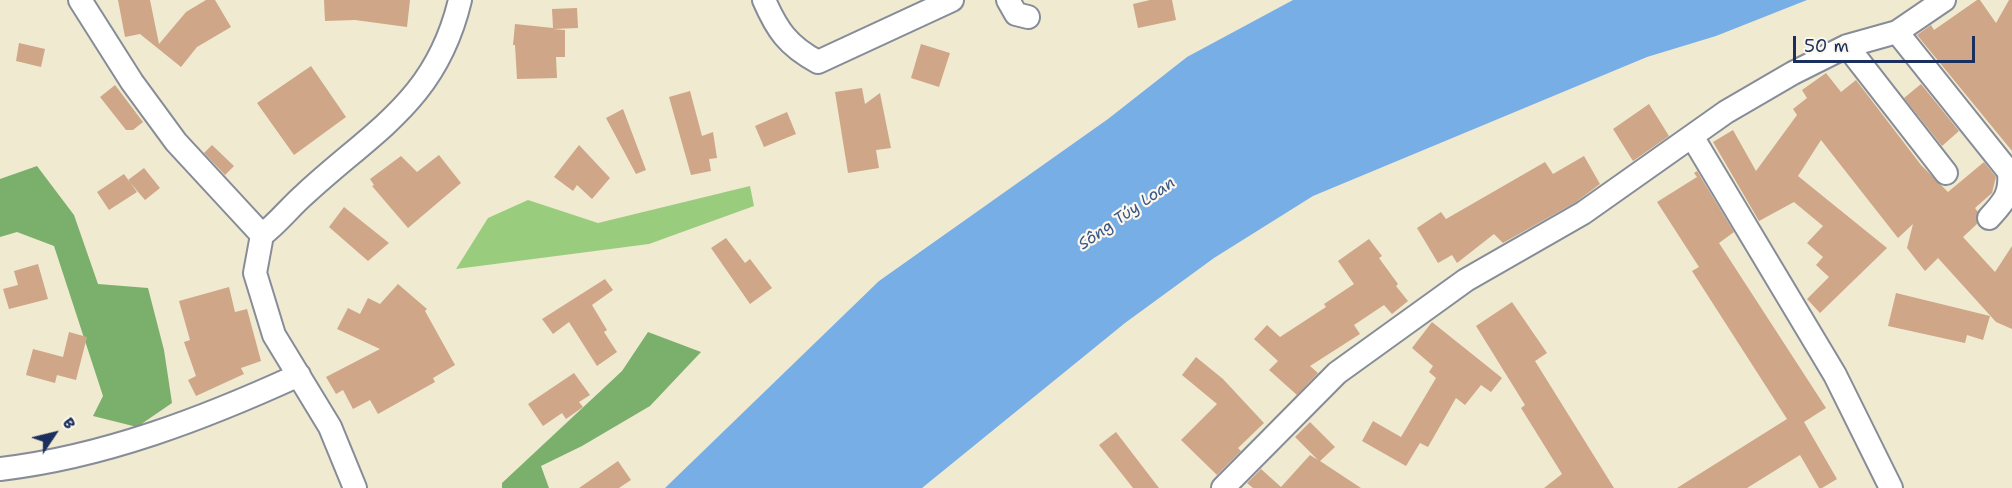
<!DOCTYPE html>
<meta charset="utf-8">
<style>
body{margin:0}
#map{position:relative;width:2012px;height:488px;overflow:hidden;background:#f0ead1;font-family:"Shantell Sans",sans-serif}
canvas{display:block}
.north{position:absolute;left:24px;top:404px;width:60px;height:60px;-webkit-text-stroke:4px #fbf7ec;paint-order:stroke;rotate:55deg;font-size:16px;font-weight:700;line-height:24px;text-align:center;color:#1b2f5e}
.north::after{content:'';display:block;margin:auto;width:21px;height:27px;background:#1b2f5e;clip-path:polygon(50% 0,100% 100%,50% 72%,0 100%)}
.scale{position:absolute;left:1793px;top:36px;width:182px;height:27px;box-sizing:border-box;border:3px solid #1b2f5e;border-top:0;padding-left:8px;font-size:18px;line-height:21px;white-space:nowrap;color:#1b2f5e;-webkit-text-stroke:4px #fbf7ec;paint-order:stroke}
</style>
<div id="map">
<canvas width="2012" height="488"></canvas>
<div class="north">B</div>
<div class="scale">50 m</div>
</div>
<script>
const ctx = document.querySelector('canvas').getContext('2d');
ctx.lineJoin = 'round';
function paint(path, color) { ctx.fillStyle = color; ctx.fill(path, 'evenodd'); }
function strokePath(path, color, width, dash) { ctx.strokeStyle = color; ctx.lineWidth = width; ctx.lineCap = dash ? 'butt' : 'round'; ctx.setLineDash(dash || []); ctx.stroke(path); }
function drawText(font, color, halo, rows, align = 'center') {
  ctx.font = font + ' "Shantell Sans",sans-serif'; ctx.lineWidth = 4.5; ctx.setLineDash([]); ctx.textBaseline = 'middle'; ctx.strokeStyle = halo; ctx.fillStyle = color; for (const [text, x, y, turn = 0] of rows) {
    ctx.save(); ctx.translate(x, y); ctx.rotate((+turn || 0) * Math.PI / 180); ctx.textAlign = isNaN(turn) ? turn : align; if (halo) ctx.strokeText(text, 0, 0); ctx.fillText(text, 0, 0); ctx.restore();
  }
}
const green = new Path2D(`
 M750,186L754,206L649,244L456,269L488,218L528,200L598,223Z`);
const forest = new Path2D(`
 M37,166L74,215L98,284L148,288L164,350L172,403L137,427L93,416L103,396L54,246L17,232L0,237V179Z
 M648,332L701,352L650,406L582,446L541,466L549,488H502V483L622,371Z`);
const water = new Path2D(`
 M1293,0H1807L1716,36L1647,57L1313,196L1214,258L1125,323L922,488H665L879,281L1108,119L1187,57Z`);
const building = new Path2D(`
 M118,0H150L159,44L186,12L206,0H215L231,27L197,47L181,67L140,34L125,37Z
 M324,0H410L407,27L355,20L325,21Z
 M1150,0H1172L1176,20L1138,28L1133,4Z
 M1977,0H1980L1996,23L2009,0H2012V151L1917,35L1931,25L1934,30Z
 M577,8L578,28L553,29L565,30V57H556L557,78L517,79L515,45H513L515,24L553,28L552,9Z
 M19,43L45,49L41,67L16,61Z
 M921,44L950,53L939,87L911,78Z
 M311,66L346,117L294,155L257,103Z
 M1826,73L1841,92L1856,80L1921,165L1948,192L1984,162L1996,177L1992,193L1975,208L1978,212L1977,224L1963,237L1995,272L2012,246V329L1996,322L1938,258L1925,271L1907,248L1913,224L1898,238L1821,140L1798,176L1887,248L1820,313L1807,299L1829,277L1816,265L1823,257L1807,243L1823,226L1794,202L1759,221L1713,142L1733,130L1756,171L1797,115L1793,109L1807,98L1802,90Z
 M1921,84L1959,131L1942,146L1904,98Z
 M115,85L143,122L133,130H126L100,97Z
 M862,88L865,104L880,93L891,148L876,150L879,168L848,173L835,92Z
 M690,91L702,136L713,132L717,158L709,159L711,171L691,175L669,97Z
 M1649,104L1669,136L1633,161L1613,129Z
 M623,109L646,170L636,174L606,118Z
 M787,112L796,134L764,147L755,126Z
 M212,145L234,166L225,175L204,153Z
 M579,145L610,178L592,199L577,185L573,191L554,177Z
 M439,155L461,183L408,228L372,186L374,185L370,179L401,156L417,172Z
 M1584,156L1600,184L1576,202L1503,243L1494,234L1457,263L1452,255L1438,263L1417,228L1441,212L1446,219L1545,162L1553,174Z
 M144,168L160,188L145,200L128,180Z
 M1697,171L1734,232L1719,243L1826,408L1804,422L1837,479L1822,488H1819L1800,455L1747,488H1677L1787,419L1692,271L1699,267L1657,202L1697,177L1694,173Z
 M124,174L137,192L109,210L97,192Z
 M344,207L389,243L368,261L329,227Z
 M726,238L745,263L750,259L772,288L750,304L711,248Z
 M1369,239L1382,256L1379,258L1398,284L1396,286L1408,301L1392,314L1384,305L1354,325L1360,334L1310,366L1318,373L1297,395L1269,370L1278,361L1254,339L1267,325L1280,337L1326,307L1324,304L1354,284L1338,261Z
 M38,264L48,299L9,309L3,289L18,285L14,271Z
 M605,279L613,290L592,305L607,330L604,332L617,352L597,366L569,322L553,334L542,319Z
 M398,284L427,309L425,311L455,365L433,378L435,382L378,414L370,400L353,409L343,390L336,394L326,377L380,349L337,329L348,308L360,314L368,298L380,304Z
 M229,287L235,312L247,309L261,361L241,368L244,374L196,396L188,380L196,376L184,342L190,340L179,301Z
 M1896,293L1990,316L1983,340L1967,335L1965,343L1888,326Z
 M1512,302L1547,353L1535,361L1614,488H1544L1562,474L1521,408L1525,405L1476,326Z
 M1432,322L1502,378L1491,392L1481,385L1465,405L1456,398L1428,447L1420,443L1406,466L1362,441L1373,421L1401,437L1436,378L1429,372L1433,366L1412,348Z
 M69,332L87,337L76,380L57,375L55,383L26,375L33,349L63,357Z
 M1196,357L1223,379L1264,423L1238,448L1241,451L1217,475L1181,440L1217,404L1182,375Z
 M574,373L590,395L579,402L583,407L566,419L562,413L543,426L528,404Z
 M1310,422L1335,447L1320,461L1361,488H1253L1247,483L1261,469L1281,487L1310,455L1318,460L1295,437Z
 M1116,432L1126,445L1159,488H1133L1099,445Z
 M618,461L631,480L619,488H579Z`);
const street = new Path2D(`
 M80,0L132,82L176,142L262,235
 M764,0C777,30 788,46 818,62L952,0
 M1008,0L1016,14L1028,17
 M1897,32L2009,172C2011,194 2004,202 1989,218
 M1847,46L1946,173
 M1693,138L1835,375L1891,488
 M0,469C104,457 205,418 299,375
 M355,488L330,427L274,335L255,273L262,235C278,223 290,207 305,194C374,130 436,101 460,0
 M1223,488L1337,373L1466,280L1583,213L1726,112L1793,73L1847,46L1897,32L1944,0`);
const waterNames = [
 ["Sông Túy Loan",1127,214,-35]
];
paint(green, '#9acc7d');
paint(forest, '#7bb06c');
paint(water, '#78aee6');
paint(building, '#cfa687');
strokePath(street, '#868c98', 26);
strokePath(street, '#fff', 22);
drawText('italic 16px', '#375587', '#fbf7ec', waterNames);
</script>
